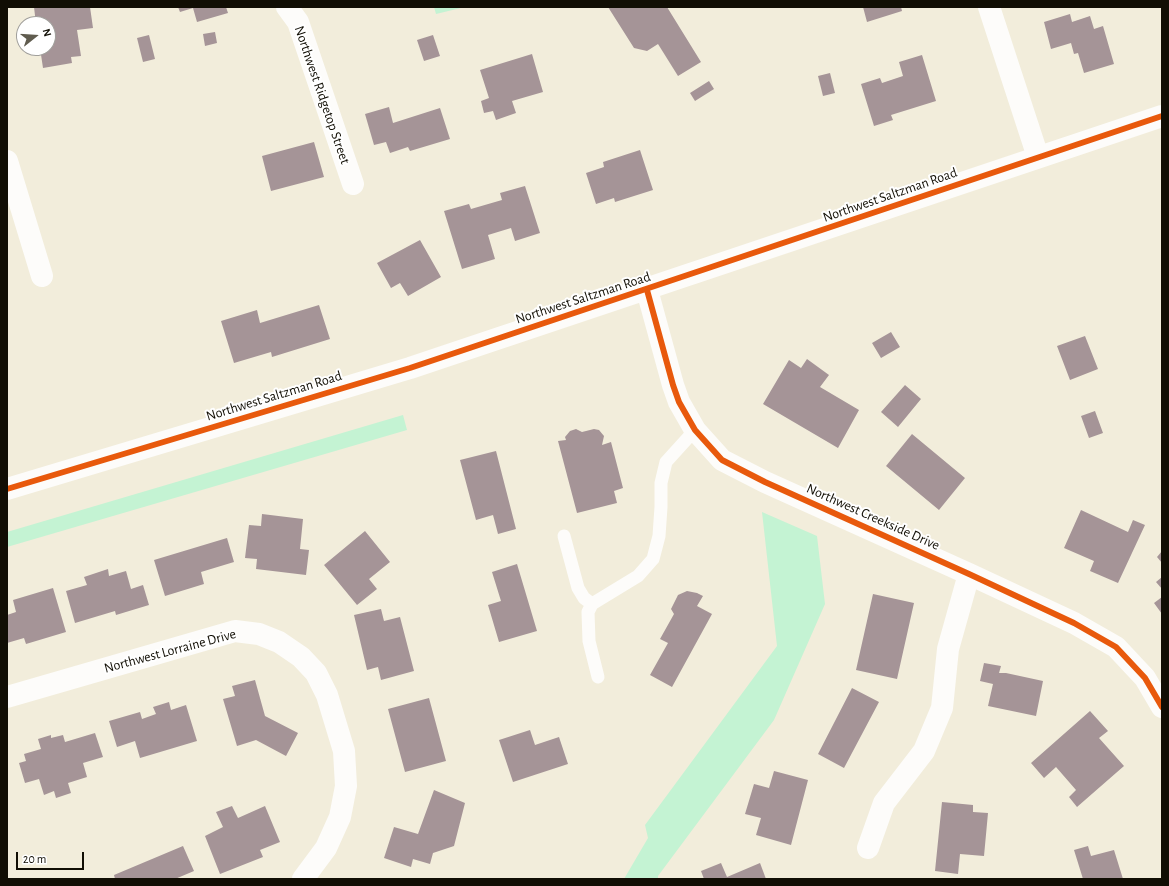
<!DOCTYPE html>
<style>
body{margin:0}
#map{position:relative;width:1169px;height:886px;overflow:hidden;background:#f2eddb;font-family:"Alegreya Sans",sans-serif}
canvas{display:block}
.frame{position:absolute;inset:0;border:8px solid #110e04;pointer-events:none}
.north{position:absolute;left:16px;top:16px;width:40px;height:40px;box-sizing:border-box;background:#fff;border:1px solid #a09f9b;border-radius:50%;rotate:73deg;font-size:11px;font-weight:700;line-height:16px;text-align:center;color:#110e04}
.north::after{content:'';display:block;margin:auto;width:14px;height:18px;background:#605c4f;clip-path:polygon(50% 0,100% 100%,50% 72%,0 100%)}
.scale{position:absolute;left:16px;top:852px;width:68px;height:18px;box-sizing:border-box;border:2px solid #110e04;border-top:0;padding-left:5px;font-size:12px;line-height:14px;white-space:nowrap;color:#110e04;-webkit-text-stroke:3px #fff;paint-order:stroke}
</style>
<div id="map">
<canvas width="1169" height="886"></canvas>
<div class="frame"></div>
<div class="north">N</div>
<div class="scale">20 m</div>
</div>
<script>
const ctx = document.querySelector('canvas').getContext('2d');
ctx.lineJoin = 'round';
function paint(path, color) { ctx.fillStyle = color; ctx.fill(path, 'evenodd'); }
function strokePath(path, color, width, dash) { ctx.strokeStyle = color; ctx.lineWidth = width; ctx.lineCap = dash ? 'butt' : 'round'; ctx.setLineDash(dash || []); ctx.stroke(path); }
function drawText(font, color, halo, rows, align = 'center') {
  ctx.font = font + ' "Alegreya Sans",sans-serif'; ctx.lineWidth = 4; ctx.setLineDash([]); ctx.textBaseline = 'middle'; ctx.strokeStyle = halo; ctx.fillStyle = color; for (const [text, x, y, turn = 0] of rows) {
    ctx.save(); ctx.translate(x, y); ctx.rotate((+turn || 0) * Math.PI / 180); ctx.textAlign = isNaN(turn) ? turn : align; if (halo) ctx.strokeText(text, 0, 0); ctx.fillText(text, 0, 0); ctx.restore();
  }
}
const green = new Path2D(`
 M434,7H465L436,14Z
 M403,415L407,430L7,547V532Z
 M762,512L817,536L825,604L774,720L658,876V879H624L648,838L645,825L777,646Z`);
const building = new Path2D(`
 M34,7H90L93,28L77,30L81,56L71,57L72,63L43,68L40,48H48V24H36Z
 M178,7H226L228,13L197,22L193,8L180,12Z
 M608,7H667L701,62L678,76L658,44L647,51L634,48Z
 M863,7H901L902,11L867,22Z
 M1070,14L1072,22L1090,16L1094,29L1103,26L1114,64L1084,73L1078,53L1074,54L1071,43L1051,49L1044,22Z
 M215,32L217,43L205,46L203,34Z
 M149,35L155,59L143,62L137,38Z
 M433,35L440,56L424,61L417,40Z
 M532,54L543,92L512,101L516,113L496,120L493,111L484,113L481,101L489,98L480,70Z
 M922,55L936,101L891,115L893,120L874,126L861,84L880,78L882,83L903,76L899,62Z
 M830,73L835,93L823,96L818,76Z
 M709,81L714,89L695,101L690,93Z
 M389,107L393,123L440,108L450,139L410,151L408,147L390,153L386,142L374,145L365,114Z
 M314,142L324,177L271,191L262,156Z
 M640,150L653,190L615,202L614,198L596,204L586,173L604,167L603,162Z
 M525,186L540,233L515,241L511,228L488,235L495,259L462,269L444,211L469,204L471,209L502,200L500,193Z
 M420,240L441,277L408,296L400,283L391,288L377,263Z
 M319,305L330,339L272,357L271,352L234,363L221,321L257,310L260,323Z
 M891,332L900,347L881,358L872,343Z
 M1085,336L1098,369L1070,380L1057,346Z
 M807,359L829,375L820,387L859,410L838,448L763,404L789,360L801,368Z
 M905,385L921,399L898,427L881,412Z
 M1095,411L1103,433L1089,438L1081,416Z
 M576,429L582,432L594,429L599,430L604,436L602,445L611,442L623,488L614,491L617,503L577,513L558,441L566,440L565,437L570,431Z
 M912,434L965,478L939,510L886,466Z
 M496,451L516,529L498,534L493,515L476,520L460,460Z
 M1081,510L1128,532L1133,520L1145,525L1118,583L1090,571L1094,561L1064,548Z
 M262,514L303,519L300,549L309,550L306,575L256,569L257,559L245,558L249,525L261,526Z
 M365,531L390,562L369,579L377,589L357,605L324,565Z
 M227,538L234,562L201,572L204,584L165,596L154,560Z
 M1162,551V563L1157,557Z
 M517,564L537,631L499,642L488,605L501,601L492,572Z
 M108,569L109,576L126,571L131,589L143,585L149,605L116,615L115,611L75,623L66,591L87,585L84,577Z
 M1162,577V589L1156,582Z
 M53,588L66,632L26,644L24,638L7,643V615L16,612L13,600Z
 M687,591L697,593L703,596L697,606L712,614L672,687L650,675L668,643L660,639L674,614L671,609L678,595Z
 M873,594L914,603L897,679L856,670Z
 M1162,597V614L1154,603Z
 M381,609L384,621L400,617L414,671L381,680L378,667L367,670L354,615Z
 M984,663L1001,666L999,673H1006L1043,681L1036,716L988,706L993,684L980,681Z
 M255,680L265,716L298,733L286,756L256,740L237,746L223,699L235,696L232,686Z
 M852,688L879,702L844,768L818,754Z
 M429,698L446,761L405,772L388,709Z
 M169,702L171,710L186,705L197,741L140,758L135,741L117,747L109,721L140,712L142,719L156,714L153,707Z
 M1090,711L1108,731L1099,738L1124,766L1077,807L1069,797L1076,790L1056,767L1044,778L1031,763Z
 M530,730L535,745L559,737L568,764L513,782L499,740Z
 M95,733L103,757L83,763L87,777L68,783L71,793L56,798L54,791L44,795L39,779L25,783L19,763L26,761L24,754L41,749L38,739L51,735V738L63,735L65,742Z
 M774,771L808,780L791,845L756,835L761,818L745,814L754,784L769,788Z
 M434,790L465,803L454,846L433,853L430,864L413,859L411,867L384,858L394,827L418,834Z
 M942,802L973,805V812L988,813L984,856L960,854L958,874L935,871Z
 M232,806L238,818L265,806L280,842L260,850L263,857L220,874L205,836L223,827L216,812Z
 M183,846L194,871L175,879H115L114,875Z
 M1088,846L1091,856L1114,850L1123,879H1083L1074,850Z
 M721,863L727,877L760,863L766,879H704L701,871Z`);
const lane = new Path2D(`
 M564,536L578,588L584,598L592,604
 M598,677L589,641L588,612L592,604L638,576L653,559L659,536L661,507V483L666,462L695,430`);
const street = new Path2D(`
 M287,7L298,22L353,184
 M989,7L1038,157
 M7,161L42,276
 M647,290L673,385L679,402L695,430L722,460L765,482L969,574L1074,623L1116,647L1145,678L1162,707
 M7,697L235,631L259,634L279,642L301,657L316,673L327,695L344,751L346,786L340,817L326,848L303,879
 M868,848L884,803L924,751L942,708L948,649L969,574`);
const secondary = new Path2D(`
 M7,489L410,368L1162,116`);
const cycleway = new Path2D(`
 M647,290L673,385L679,402L695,430L722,460L765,482L969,574L1074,623L1116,647L1145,678L1162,707
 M7,489L410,368L1162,116`);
const streetNames = [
 ["Northwest Ridgetop Street",322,95,71],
 ["Northwest Saltzman Road",890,195,-19],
 ["Northwest Saltzman Road",583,298,-18],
 ["Northwest Saltzman Road",274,396,-17],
 ["Northwest Creekside Drive",873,517,24],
 ["Northwest Lorraine Drive",170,651,-15]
];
paint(green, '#c4f3d3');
paint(building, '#a59497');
strokePath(lane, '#fdfcfa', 13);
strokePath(street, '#fdfcfa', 22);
strokePath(secondary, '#fdfcfa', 22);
strokePath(cycleway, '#e8590c', 6);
drawText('14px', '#110e04', '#fff', streetNames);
</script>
